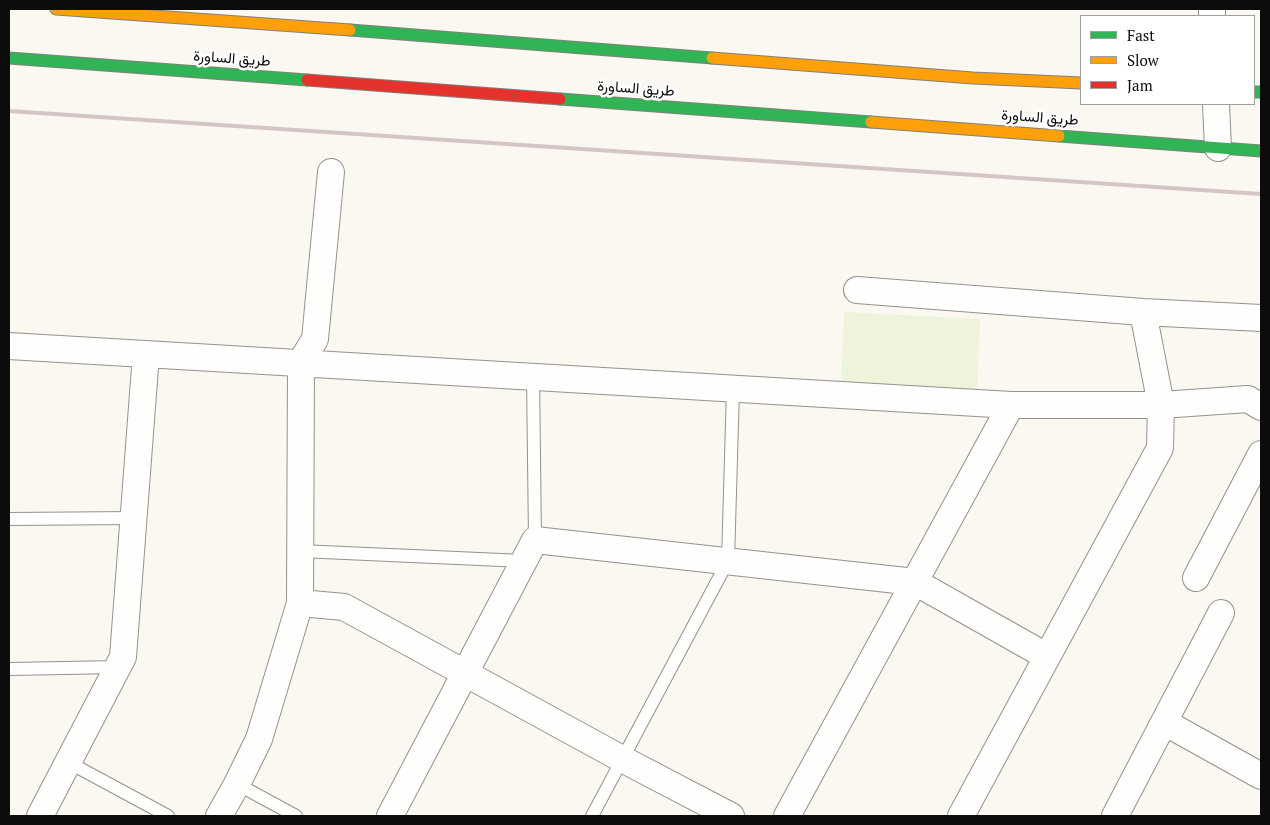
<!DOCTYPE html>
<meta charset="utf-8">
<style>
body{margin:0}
#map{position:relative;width:1270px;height:825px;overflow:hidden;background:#faf8f0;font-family:"PT Serif",serif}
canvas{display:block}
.frame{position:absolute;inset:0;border:10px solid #0c0c0c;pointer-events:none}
.legend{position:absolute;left:1080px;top:15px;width:175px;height:90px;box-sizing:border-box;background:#fff;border:1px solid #9e9e9e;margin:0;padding:6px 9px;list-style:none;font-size:15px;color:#0c0c0c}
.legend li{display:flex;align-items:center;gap:10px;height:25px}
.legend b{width:25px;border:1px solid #9e9e9e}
</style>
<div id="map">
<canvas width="1270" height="825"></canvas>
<div class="frame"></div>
<ul class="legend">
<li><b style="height:6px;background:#30b455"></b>Fast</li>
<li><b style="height:6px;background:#ff9f0a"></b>Slow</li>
<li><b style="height:6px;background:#e5322d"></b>Jam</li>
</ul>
</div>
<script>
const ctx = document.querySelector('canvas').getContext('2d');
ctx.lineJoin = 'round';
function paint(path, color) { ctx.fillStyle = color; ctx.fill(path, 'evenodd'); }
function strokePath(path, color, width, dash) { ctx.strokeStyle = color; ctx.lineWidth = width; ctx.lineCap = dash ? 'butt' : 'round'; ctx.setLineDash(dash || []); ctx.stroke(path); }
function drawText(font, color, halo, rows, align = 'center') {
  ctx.font = font + ' "PT Serif",Vazirmatn,serif'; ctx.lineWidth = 5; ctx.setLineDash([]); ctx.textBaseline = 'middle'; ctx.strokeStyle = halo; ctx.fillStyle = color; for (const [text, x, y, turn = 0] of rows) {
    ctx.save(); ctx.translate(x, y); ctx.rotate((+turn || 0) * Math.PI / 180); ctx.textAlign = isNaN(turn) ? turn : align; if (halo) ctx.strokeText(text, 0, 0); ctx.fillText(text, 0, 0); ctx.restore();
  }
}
const pitch = new Path2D(`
 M844,312L980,319L977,389L841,382Z`);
const lane = new Path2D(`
 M533,377L535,540
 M9,519L133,518
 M300,551L524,561
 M9,669L118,667
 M68,762L168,816
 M237,784L296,816
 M592,816L728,561L733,389`);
const street = new Path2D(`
 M1212,9V16
 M1216,104L1218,148
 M857,290L1143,312L1261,318
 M9,346L1011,405H1161L1248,399L1261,407
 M1196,578L1261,454
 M300,603L344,607L622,759L731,816
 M1164,722L1261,776
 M40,816L123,657L146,354
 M219,816L237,784L259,739L300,603L301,362L315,339L331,172
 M390,816L535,540L915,582L1046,656
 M787,816L1011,405
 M961,816L1160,448L1161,405L1143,312
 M1115,816L1221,613`);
const fast = new Path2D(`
 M350,30L712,58
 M9,58L307,80
 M1254,92H1261
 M560,99L871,122
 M1059,136L1261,151`);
const slow = new Path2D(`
 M56,9L350,30
 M712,58L973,78L1081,83
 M871,122L1059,136`);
const jam = new Path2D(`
 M307,80L560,99`);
const rail = new Path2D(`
 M9,111L1261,194`);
const streetNames = [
 ["طريق الساورة",232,59,4],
 ["طريق الساورة",636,89,4],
 ["طريق الساورة",1040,118,4]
];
paint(pitch, '#eef3db');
strokePath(lane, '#93928f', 14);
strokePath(street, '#93928f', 28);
strokePath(fast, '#80807c', 13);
strokePath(slow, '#80807c', 13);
strokePath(jam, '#80807c', 13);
strokePath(lane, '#fefefd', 12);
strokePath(street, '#fefefd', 26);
strokePath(fast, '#30b455', 11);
strokePath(slow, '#ff9f0a', 11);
strokePath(jam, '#e5322d', 11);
strokePath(rail, '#d6c5c6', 4);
drawText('15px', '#0c0c0c', '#fff', streetNames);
</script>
